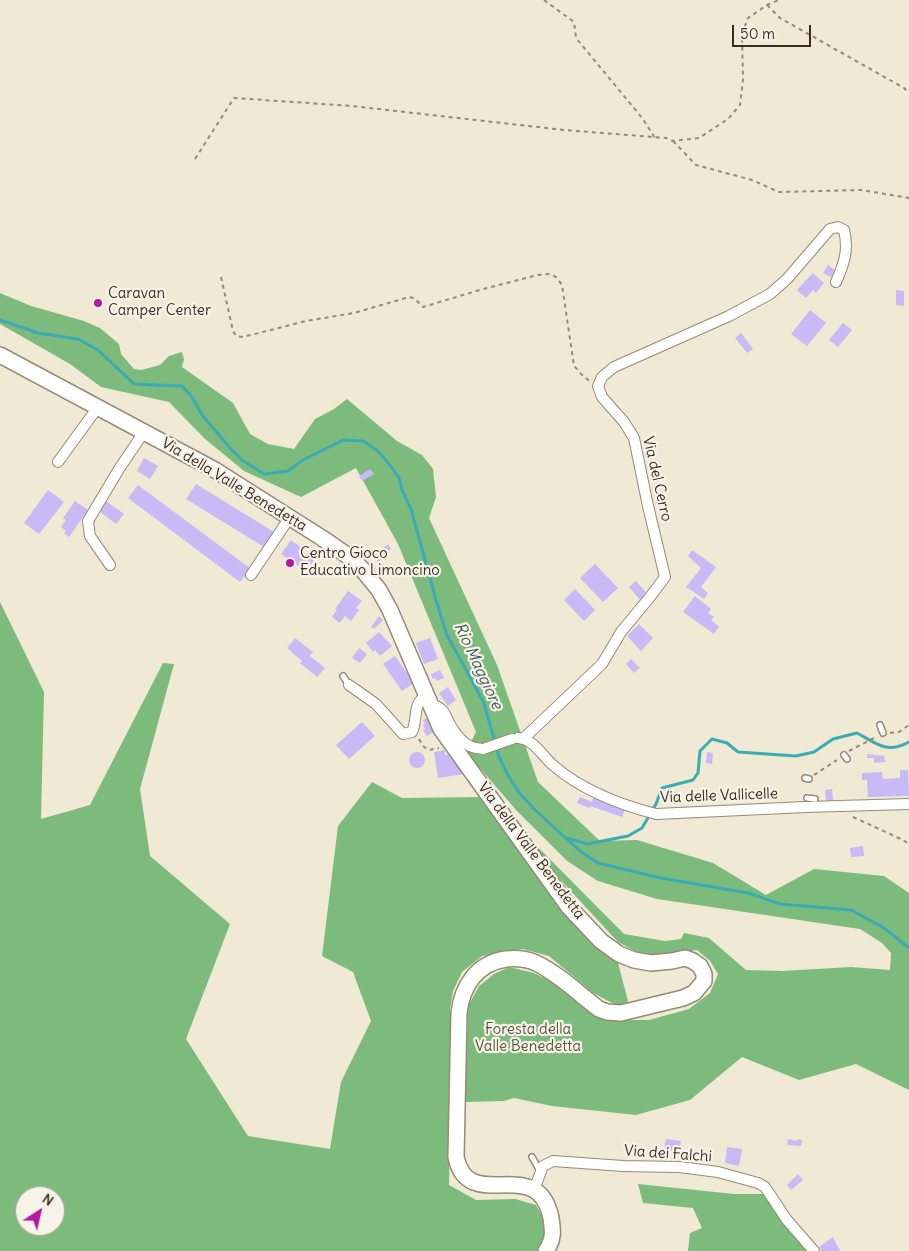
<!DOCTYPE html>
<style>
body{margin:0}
#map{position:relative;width:909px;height:1251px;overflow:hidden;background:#f0e9d3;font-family:Delius,sans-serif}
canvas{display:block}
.north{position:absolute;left:15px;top:1186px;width:50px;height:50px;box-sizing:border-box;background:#f7f3e8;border:1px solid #aca397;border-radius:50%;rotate:35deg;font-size:14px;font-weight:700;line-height:20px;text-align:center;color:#3b2a1e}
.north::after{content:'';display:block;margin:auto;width:18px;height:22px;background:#b5179e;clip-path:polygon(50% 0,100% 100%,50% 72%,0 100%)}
.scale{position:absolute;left:732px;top:25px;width:79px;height:22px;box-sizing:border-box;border:2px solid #3b2a1e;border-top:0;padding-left:6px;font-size:15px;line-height:18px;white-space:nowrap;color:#3b2a1e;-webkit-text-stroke:4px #f7f3e8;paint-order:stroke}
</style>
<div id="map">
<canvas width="909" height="1251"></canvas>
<div class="north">N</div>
<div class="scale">50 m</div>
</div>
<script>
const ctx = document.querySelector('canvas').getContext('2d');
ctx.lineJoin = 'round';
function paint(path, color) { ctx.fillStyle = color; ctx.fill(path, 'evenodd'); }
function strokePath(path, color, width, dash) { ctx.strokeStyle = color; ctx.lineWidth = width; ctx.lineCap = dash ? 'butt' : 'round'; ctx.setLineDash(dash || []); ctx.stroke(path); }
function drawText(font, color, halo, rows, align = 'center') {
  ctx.font = font + ' Delius,sans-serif'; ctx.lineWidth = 4.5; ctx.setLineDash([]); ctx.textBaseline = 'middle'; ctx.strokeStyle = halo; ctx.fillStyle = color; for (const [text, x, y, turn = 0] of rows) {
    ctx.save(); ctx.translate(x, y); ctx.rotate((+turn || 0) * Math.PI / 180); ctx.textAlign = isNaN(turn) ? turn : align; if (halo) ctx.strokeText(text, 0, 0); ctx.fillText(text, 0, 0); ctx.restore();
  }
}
const forest = new Path2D(`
 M0,293L31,306L84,321L100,328L119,344L121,354L134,369L141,370L160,365L169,356L182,352L184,359L182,367L233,403L250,434L268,444L294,449L315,419L334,409L347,399L397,441L422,455L433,469L436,497L429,518L497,665L538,782L600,841L637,840L713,863L766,895L814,869L884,876L909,893V1090L856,1064L799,1080L742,1057L690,1100L636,1115L552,1106L514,1098L504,1101L465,1102L468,1006L479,986L494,974L509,967L534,973L558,985L595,1014L616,1020H649L689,1009L710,993L718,974L710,961L697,950L667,955L641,954L618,942L555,874L515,824L624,934L665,941L681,939L684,933L709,938L746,970L782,971L851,967L890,970L891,953L882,943L860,929L657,899L598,881L567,861L517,811L466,752L476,732L398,544L356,468L301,497L244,471L204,438L169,402L101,387L70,364L0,324Z
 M0,602L44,692L41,819L90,805L163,663L174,664L140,789L150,856L230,924L186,1039L248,1136L330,1149L341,1082L371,1021L353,972L322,956L338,826L372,782L402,798L480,797L572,917L618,963L628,1001L622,1008L593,993L549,956L523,949L482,956L462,972L453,991L450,1009L452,1033L449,1185L476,1200L515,1199L536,1205L547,1225L543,1251H0ZM25,1196H55V1226H25Z
 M638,1184L734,1194H774L812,1251H688L690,1233L702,1228L693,1208L643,1203Z`);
const stream = new Path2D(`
 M0,320L38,333L78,339L98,350L134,384L182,386L192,397L202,415L230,448L242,460L264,474L288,471L303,460L343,440L363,441L378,451L389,464L399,478L402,490L411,509L436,600L447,635L484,703L499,757L509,777L520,794L536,811L580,851L598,863L661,878L748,893L780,904L851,910L884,928L909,948
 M567,838L587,844L628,836L642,828L656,804L662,788L693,780L698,773L700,751L712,739L727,743L738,752L796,756L814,752L833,739L857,733C878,744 886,754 909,742`);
const building = new Path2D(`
 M828,265L835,270L831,277L823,273Z
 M813,273L824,283L816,293L813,290L806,298L797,290Z
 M896,290L904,291V306L896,305Z
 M810,310L826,323L807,346L791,334Z
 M843,323L852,330L838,347L829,340Z
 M741,333L753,349L747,353L735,338Z
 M144,458L158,466L150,479L137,471Z
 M370,469L374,474L362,481L359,476Z
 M196,484L274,532L264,547L186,499Z
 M138,485L251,569L240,582L128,498Z
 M48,490L64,502L39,534L24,523Z
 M75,501L88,510L69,537L64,533L66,531L61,527L66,520L63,518Z
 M106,501L124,514L116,524L99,511Z
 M291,540L304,550L303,552L314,560L306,571L281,554Z
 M388,544L391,549L384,554L386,558L384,559L383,558L378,562L373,556Z
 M692,550L716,567L701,587L708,593L704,599L686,587L701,568L688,556Z
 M595,564L618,588L603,602L580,578Z
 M636,581L648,595L641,601L629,587Z
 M575,589L595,610L584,621L564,600Z
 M348,591L362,601L356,608L359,610L351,621L345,616L340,623L332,617L337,610L335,609Z
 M695,596L711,609L708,613L714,617L711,620L719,627L714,634L683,612Z
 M379,616L383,620L374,629L371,627Z
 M639,624L653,638L641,651L627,636Z
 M379,632L392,646L380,656L375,650L373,652L366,643Z
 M295,638L313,652L310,656L325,668L317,677L300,663L302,661L287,648Z
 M430,638L438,659L424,664L416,643Z
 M359,648L367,654L360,663L352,658Z
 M395,656L414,683L402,691L383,664Z
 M631,659L640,668L634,673L626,664Z
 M440,670L444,678L437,681L435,678L433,679L431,674Z
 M448,687L456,700L448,706L439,693Z
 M427,718L435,731L427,736L423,730L425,729L423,725L425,724L423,720Z
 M362,722L375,736L349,759L336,745Z
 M445,750V755L448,754L464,774L438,778L434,752Z
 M409 760a8 8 0 1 1 16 0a8 8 0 1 1-16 0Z
 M707,752L713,753L712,764L706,763Z
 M867,754L884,756L885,762L874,763V758H867Z
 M900,770H908L909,796L868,797L867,780H862V773L882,772L883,779L900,778Z
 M832,789L833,800L826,801L825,790Z
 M580,797L592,802L593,798L625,810L622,817L590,806L589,808L577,803Z
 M863,846L864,856L851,857L850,848Z
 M666,1139L681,1141L679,1152L664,1150Z
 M788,1139L797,1141V1139L802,1140L801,1146L787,1145Z
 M727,1147L742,1149L739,1166L725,1163Z
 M798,1174L803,1180L791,1190L787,1185Z
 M833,1237L840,1251H822L819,1247Z`);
const path = new Path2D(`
 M544,0L574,22L576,38L643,119L655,138
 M767,5L780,18L904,88L909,93
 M673,141L696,165L752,180L779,192L861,190L909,198
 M195,159L234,98L352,106L564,130L666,138L673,141L699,138L728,119L740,105L743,80L742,34L748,18L767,5L779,0
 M221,277L233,331L236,336L243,337L306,321L354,313L409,297L414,298L423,307L483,289L538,275L550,274L556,277L562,285L574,366L584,377L590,381
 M890,733L899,732L909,725
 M419,739L424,747L429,750L439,748
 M849,751L876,737
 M814,775L837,760
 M853,817L903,840L909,844`);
const lane = new Path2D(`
 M343,676L349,685
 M880,725L883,733
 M844,755L847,759
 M805,778L809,779
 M807,798L815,799
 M532,1157L540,1171`);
const street = new Path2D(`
 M58,462L98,407
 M110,565L90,536L88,521L119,469L144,432
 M251,575L290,517
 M349,685L376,704L403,734L412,732C418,720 412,703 426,696
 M431,703C434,705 438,707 441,709C445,712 447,719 449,723C458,739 470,753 489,747
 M518,738C534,739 542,756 554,766C582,790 621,805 656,814L806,807L909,804
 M523,739L602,664L621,632L650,597L665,577L648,506L634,438L624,422L602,397L598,386L602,377L614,367L729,316L770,294L787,279L830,229L838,227L844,230C849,250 844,264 836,282
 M534,1190L543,1166L553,1161L623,1166L679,1167L718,1172L758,1183L765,1187L787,1220L814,1251`);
const secondary = new Path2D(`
 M0,355L215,470L322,538L351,558L362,569L379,590L390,610L441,729L568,906L601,941L619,954L634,960L651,963L672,961L685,958L693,961L700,966L704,974V981L694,993L683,998L621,1013L607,1012L599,1009C579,994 559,974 536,963C527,959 516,958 506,959C477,963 462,986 459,1013L456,1157C468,1216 538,1152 551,1218C553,1232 554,1239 546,1251`);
const streetBridge = new Path2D(`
 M483,749L512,739`);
const markers = [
 [98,303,5,"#b5179e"],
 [290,563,5,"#b5179e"]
];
const poiNames = [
 ["Caravan",108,294],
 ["Camper Center",108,311],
 ["Centro Gioco",300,554],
 ["Educativo Limoncino",300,571]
];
const streetNames = [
 ["Via del Cerro",657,479,77],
 ["Via della Valle Benedetta",234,485,31],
 ["Via delle Vallicelle",719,796,-2],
 ["Via della Valle Benedetta",531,851,53],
 ["Via dei Falchi",668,1154,4]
];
const parkNames = [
 ["Foresta della",528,1030],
 ["Valle Benedetta",528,1047]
];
const waterNames = [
 ["Rio Maggiore",478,666,65]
];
paint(forest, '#7cbb7c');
strokePath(stream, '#3bacb5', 3);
paint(building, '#c9b9f5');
strokePath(lane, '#968a78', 8);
strokePath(street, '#968a78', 12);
strokePath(secondary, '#968a78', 18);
strokePath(path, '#968a78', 2, [4, 4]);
strokePath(lane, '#fff', 5);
strokePath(street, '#fff', 10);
strokePath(secondary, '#fff', 15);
strokePath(streetBridge, '#968a78', 12, []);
strokePath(streetBridge, '#fff', 10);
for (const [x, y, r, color] of markers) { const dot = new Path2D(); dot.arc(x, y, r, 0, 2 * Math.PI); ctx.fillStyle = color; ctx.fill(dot); strokePath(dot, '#f7f3e8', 2); }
drawText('15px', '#3b2a1e', '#f7f3e8', poiNames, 'left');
drawText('15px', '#3b2a1e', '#f7f3e8', streetNames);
drawText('15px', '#53563b', '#f7f3e8', parkNames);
drawText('italic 16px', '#3b5853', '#f7f3e8', waterNames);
</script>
